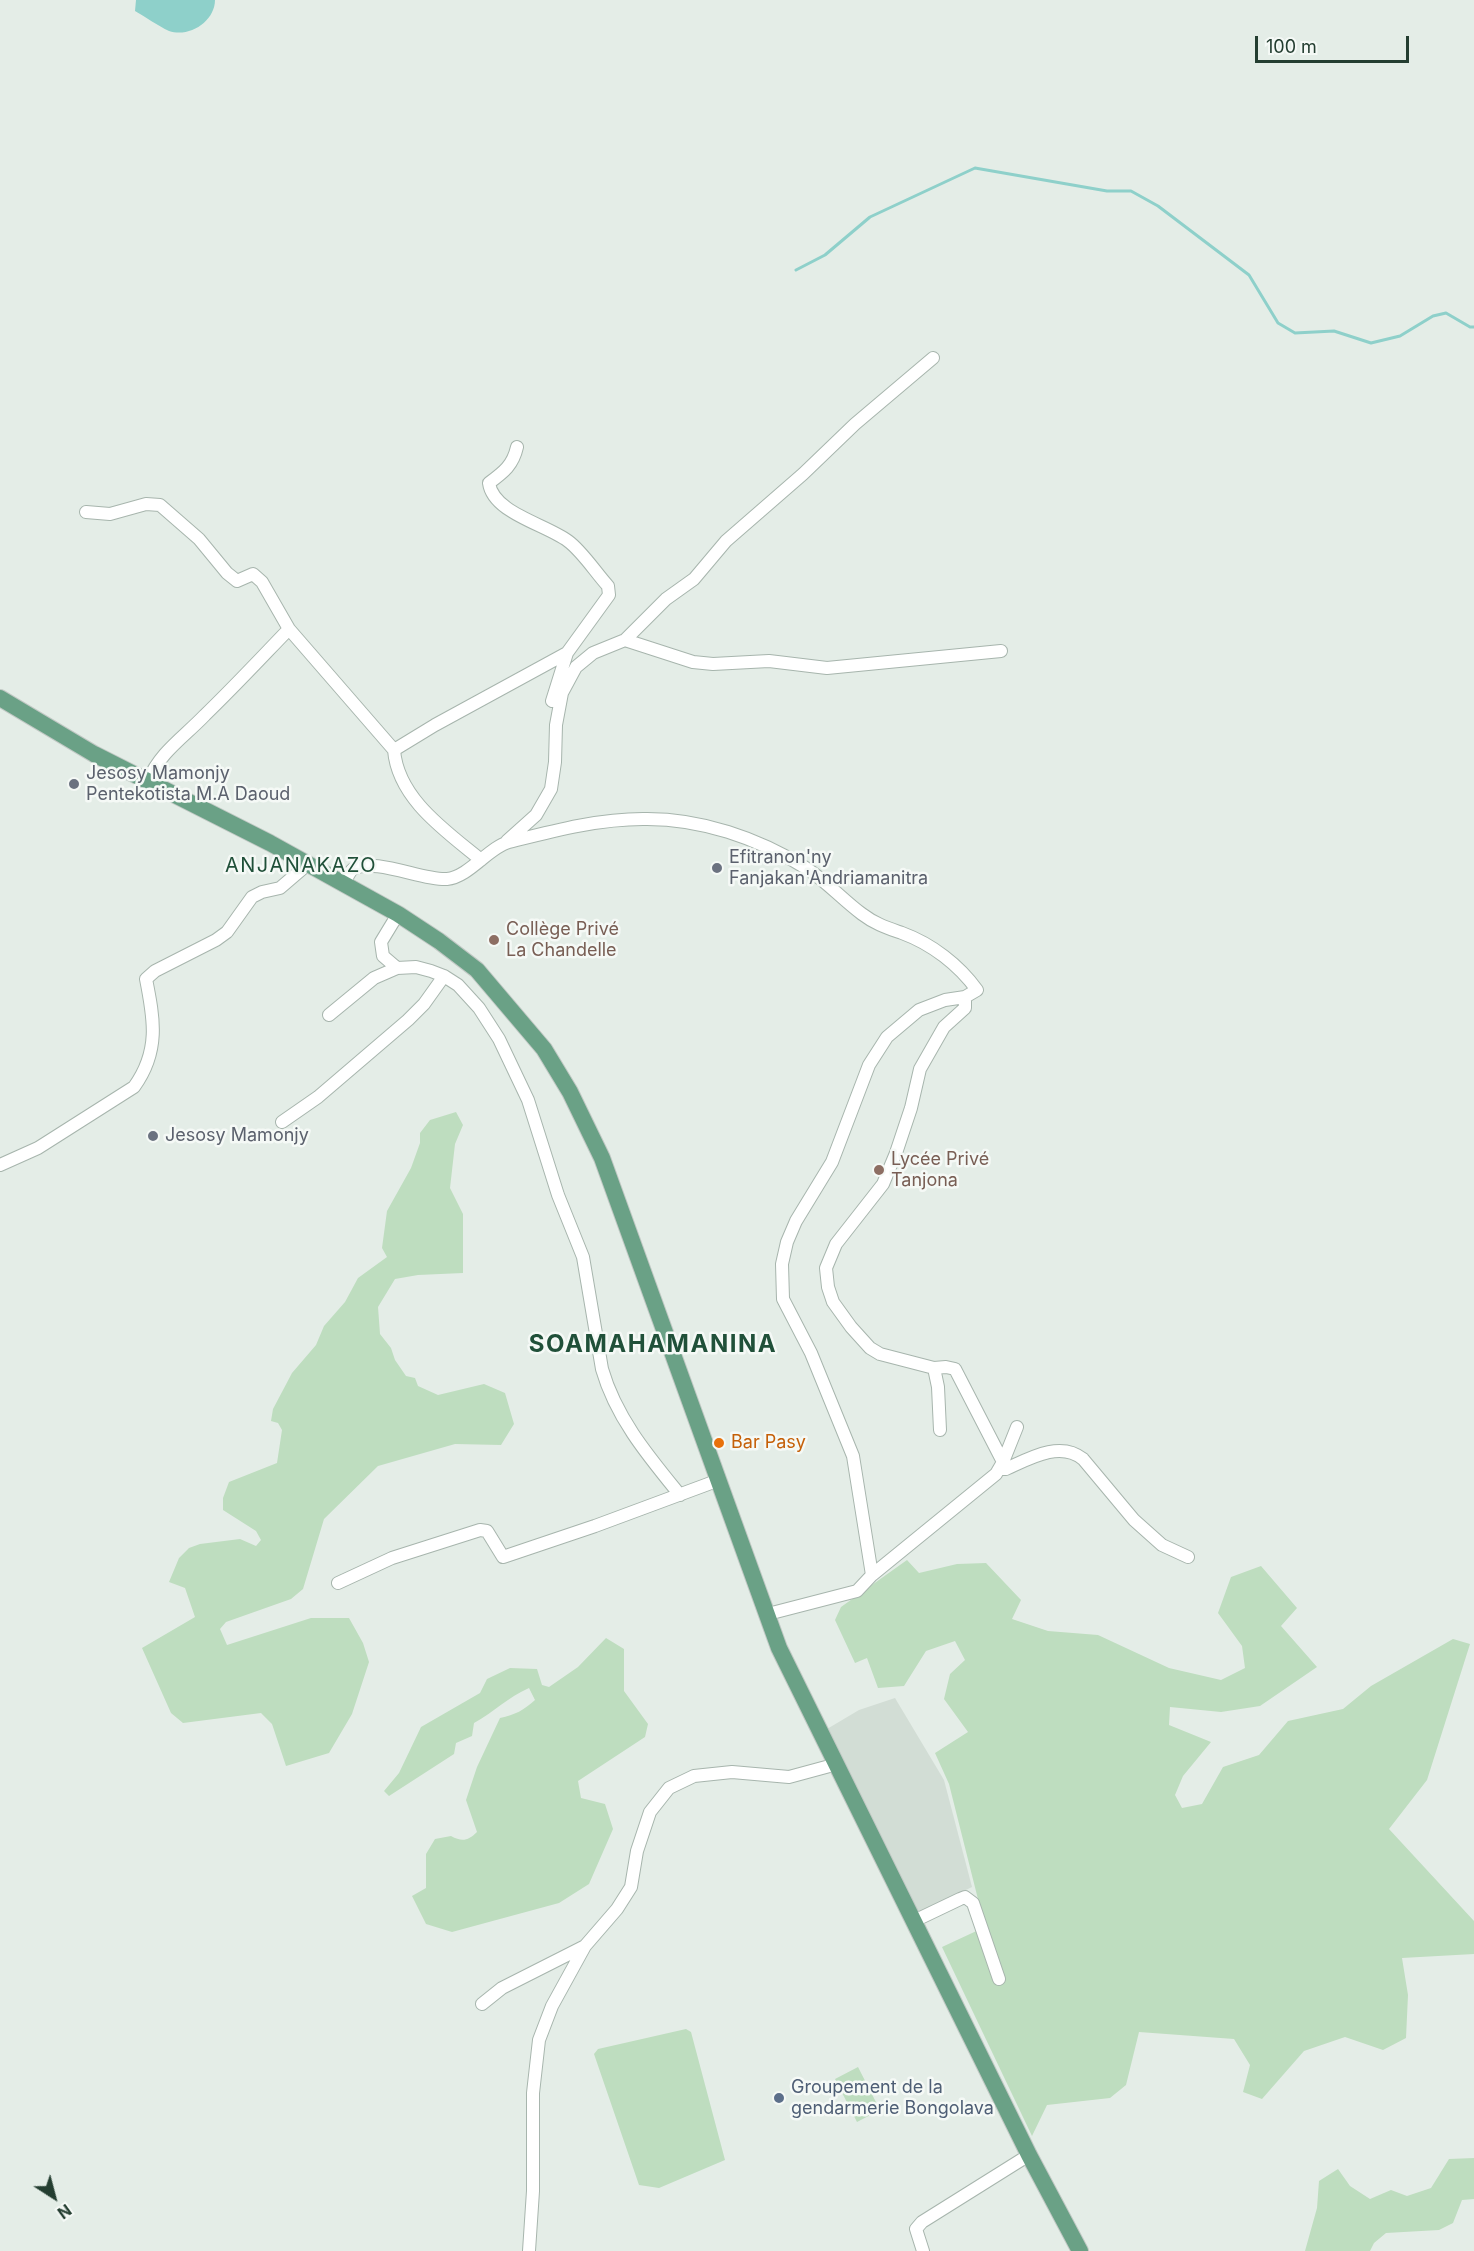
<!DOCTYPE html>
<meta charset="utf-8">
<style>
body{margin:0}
#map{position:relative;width:1474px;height:2251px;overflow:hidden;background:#e4ede7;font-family:Inter,sans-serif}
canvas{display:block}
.north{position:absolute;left:24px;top:2167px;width:60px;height:60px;-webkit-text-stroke:4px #f5f9f6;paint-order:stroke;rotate:144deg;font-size:16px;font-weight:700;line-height:24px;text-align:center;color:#243e31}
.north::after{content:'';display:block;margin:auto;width:21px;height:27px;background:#243e31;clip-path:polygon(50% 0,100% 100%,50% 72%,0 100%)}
.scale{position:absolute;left:1255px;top:36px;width:154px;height:27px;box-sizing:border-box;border:3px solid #243e31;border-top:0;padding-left:8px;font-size:18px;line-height:21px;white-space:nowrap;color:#243e31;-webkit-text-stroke:4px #f5f9f6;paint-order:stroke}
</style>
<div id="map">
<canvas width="1474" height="2251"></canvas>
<div class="north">N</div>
<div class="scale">100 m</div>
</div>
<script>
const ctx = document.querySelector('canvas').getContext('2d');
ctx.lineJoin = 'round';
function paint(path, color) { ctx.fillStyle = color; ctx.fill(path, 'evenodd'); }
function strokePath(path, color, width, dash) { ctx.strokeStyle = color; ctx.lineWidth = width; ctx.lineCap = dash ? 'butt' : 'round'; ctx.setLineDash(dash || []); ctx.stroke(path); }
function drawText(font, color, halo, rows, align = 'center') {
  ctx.font = font + ' Inter,sans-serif'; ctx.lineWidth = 5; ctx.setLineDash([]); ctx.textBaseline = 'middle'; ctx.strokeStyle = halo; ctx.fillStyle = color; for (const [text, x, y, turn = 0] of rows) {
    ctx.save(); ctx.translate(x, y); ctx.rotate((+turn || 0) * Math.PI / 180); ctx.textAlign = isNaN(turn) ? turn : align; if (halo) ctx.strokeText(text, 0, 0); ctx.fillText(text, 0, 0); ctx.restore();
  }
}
const built = new Path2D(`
 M895,1698L944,1780L972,1887L916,1914L827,1729L859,1710Z`);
const green = new Path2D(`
 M456,1112L463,1125L455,1144L450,1188L463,1214V1273L418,1275L395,1279L378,1307L380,1334L391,1348L395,1360L406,1376L415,1378L418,1386L438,1395L484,1384L505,1393L514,1424L501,1445L455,1444L378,1466L324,1519L303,1589L291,1599L226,1622L220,1629L227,1645L311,1618H349L363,1643L369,1662L352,1714L329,1753L286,1766L272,1724L261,1713L183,1723L171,1713L142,1648L195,1617L185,1588L169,1582L179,1558L189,1548L200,1544L240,1539L256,1546L261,1540L256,1531L223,1510V1498L229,1482L277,1463L282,1430L278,1423L271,1421L273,1409L292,1373L316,1345L324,1326L345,1302L358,1278L387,1257L382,1248L387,1211L411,1168L420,1143V1133L430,1120Z
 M907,1560L919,1573L957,1564L986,1563L1021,1600L1012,1619L1048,1631L1098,1635L1169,1668L1221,1680L1245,1668L1242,1646L1218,1613L1231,1577L1261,1566L1297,1608L1281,1626L1317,1667L1260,1706L1221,1712L1170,1707L1169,1725L1211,1742L1183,1776L1175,1795L1182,1808L1202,1804L1223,1767L1259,1755L1288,1721L1343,1709L1371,1686L1453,1639L1470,1644L1427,1780L1389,1829L1474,1921V1954L1402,1958L1408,1995L1406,2038L1383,2050L1345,2037L1304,2051L1262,2099L1243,2092L1250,2065L1234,2039L1139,2032L1126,2085L1110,2098L1047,2105L1032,2136L942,1947L985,1927L949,1784L935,1753L968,1732L944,1699L950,1674L965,1660L955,1641L926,1651L904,1686L878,1688L867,1658L855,1663L835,1620L841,1607Z
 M606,1638L624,1649V1691L648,1724L645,1737L578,1781L581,1798L605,1804L613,1829L589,1884L559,1903L452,1932L426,1924L412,1896L426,1888V1854L435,1839L451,1836C462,1842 468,1841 477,1832L466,1800L477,1767L500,1718C515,1715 524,1710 535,1700L529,1688C508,1697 494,1712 474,1723L472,1736L456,1743L454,1754L389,1796L384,1791L399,1773L421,1727L480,1693L487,1679L510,1668L537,1669L542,1685L549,1687L578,1667Z
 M686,2029L691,2032L725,2160L659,2188L639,2185L594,2054L598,2049Z
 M858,2067L880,2110L857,2122L835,2079Z
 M1474,2158V2199L1462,2200L1453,2223L1439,2230L1386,2233L1374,2243L1370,2251H1305L1317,2208L1319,2181L1338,2169L1350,2186L1370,2199L1391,2190L1407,2196L1431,2188L1449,2159Z`);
const water = new Path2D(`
 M136,0H215C215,21 190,38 169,31C158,26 146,17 135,11Z`);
const stream = new Path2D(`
 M796,270L825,255L870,217L975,168L1107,191H1131L1158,206L1249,275L1278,323L1295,333L1334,331L1371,343L1400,336L1433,316L1446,313L1470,327H1474`);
const minor = new Path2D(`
 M517,447C513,465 504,472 489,483C493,513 545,524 568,541C582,551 596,573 608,586L609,595L567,653L552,701
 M86,512L110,514L146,504L160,505L199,539L227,573L237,581L253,574L262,582L289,629L394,750C398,799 446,831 481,860
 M625,640L693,662L713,664L769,661L827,668L1001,651
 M394,750L435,725L567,653
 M148,781C160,752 184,737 205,715C234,687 261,658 289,629
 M507,841L536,815L551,789L555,762L556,725L562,693L576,667L593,653L625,640L666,599L694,579L726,541L803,474L855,424L933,358
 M344,884C346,880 349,872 353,869C374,857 424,881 447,879C469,877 489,847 509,842C553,831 598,819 643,819C700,818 758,838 806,868C826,881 843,900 862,914C875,924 888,928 902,933C932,944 959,965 977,990L965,997L945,1000L919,1010L887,1037L869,1065L832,1162L796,1221L787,1242L782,1264L783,1299L811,1353L853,1456L872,1575
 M398,914L381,942L383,956L397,968L416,967L431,971L444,976L458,985L479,1008L499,1039L528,1100L558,1195L583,1257L602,1369C616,1418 649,1457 680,1495
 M329,1015L374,978L397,968
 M282,1122L318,1097L408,1020L424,1004L444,976
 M0,1165L38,1148L134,1087C160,1051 154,1019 146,979L155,971L216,940L227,932L252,897L262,892L280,888L308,864
 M940,1430L938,1387L934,1368L880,1354L870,1348L851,1327L833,1302L828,1287L826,1268L836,1244L883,1184L896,1153L911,1108L920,1069L944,1027L965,1008V997
 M1003,1462L1017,1427
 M999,1469H1006C1028,1459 1060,1440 1083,1459L1134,1520L1162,1545L1188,1557
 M338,1583L392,1558L480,1530L487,1531L503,1557L595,1526L719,1480
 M768,1614L857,1591L872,1575L996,1474L1003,1462L955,1369L946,1367L934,1368
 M914,1921L960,1899L965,1897L973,1903L999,1979
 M482,2004L502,1988L585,1946L617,1909L631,1887L637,1851L650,1812L669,1788L694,1776L732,1772L789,1777L837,1764
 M529,2251L533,2191V2093L539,2040L552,2006L585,1946
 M923,2251L916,2229L922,2222L1029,2155`);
const major = new Path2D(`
 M0,698L94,754L270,843L398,914L439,941L477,970L544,1049L570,1092L602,1158L779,1648L1029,2155L1080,2251`);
const markers = [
 [74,784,6,"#6b7280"],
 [717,868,6,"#6b7280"],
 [494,940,6,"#8d6e63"],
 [153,1136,6,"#6b7280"],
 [879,1170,6,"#8d6e63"],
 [719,1443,6,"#e8710a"],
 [779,2098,6,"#5c6f8a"]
];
const worshipNames = [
 ["Jesosy Mamonjy",86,774],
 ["Pentekotista M.A Daoud",86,795],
 ["Efitranon'ny",729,858],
 ["Fanjakan'Andriamanitra",729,879],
 ["Jesosy Mamonjy",165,1136]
];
const educationNames = [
 ["Collège Privé",506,930],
 ["La Chandelle",506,951],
 ["Lycée Privé",891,1160],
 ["Tanjona",891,1181]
];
const foodNames = [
 ["Bar Pasy",731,1443]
];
const serviceNames = [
 ["Groupement de la",791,2088],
 ["gendarmerie Bongolava",791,2109]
];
const neighbourhoodNames = [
 ["ANJANAKAZO",301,866]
];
const districtNames = [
 ["SOAMAHAMANINA",653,1345]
];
paint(built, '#d2ddd5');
paint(green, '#beddbf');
paint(water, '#8ed0ca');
strokePath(stream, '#8ed0ca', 3);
strokePath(minor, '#a7b5ad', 14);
strokePath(major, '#c2c9c5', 18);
strokePath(minor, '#fff', 12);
strokePath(major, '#6aa186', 16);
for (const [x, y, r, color] of markers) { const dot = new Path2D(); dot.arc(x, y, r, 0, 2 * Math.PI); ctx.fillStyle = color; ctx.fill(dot); strokePath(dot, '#f5f9f6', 2); }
drawText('18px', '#5b616d', '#f5f9f6', worshipNames, 'left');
drawText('18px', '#785e54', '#f5f9f6', educationNames, 'left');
drawText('18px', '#c56008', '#f5f9f6', foodNames, 'left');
drawText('18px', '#4e5e75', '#f5f9f6', serviceNames, 'left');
ctx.letterSpacing = '1.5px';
drawText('20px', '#205039', '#f5f9f6', neighbourhoodNames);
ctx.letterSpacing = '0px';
ctx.letterSpacing = '1.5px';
drawText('bold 24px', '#205039', '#f5f9f6', districtNames);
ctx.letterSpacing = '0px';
</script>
